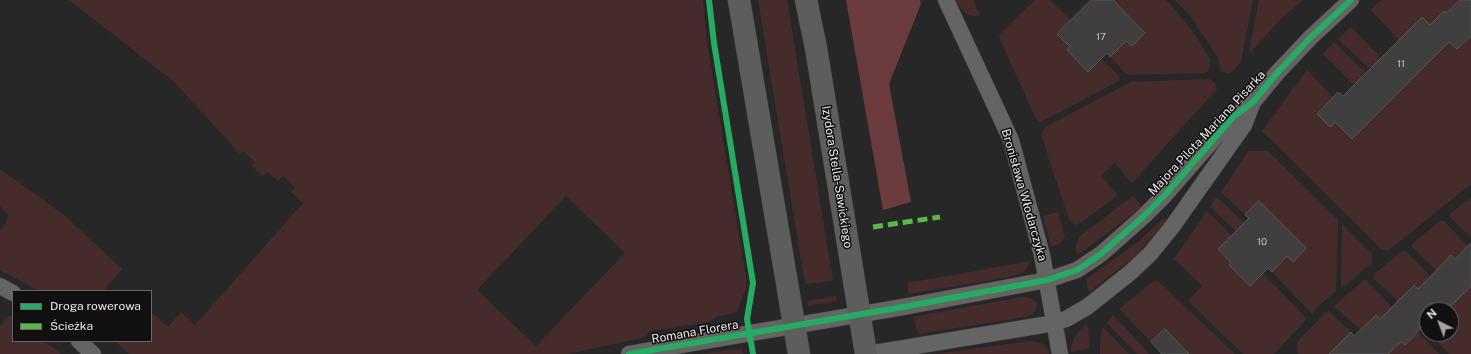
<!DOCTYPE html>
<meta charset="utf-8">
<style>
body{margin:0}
#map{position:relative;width:1471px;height:354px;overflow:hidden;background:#282727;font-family:"Public Sans",sans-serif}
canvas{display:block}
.legend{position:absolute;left:12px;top:290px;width:140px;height:52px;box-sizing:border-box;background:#110f0f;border:1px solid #686666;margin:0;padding:5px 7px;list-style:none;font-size:12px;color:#eae8e8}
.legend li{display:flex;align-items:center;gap:8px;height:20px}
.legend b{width:20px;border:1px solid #686666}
.north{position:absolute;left:1419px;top:302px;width:40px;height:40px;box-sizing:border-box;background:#110f0f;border:1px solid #686666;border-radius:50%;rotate:318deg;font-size:11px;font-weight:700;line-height:16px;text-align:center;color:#eae8e8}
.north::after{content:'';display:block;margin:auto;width:14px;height:18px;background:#a6a4a4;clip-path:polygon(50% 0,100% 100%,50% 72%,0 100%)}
</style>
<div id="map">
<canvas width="1471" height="354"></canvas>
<ul class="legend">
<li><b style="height:5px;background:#26ab63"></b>Droga rowerowa</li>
<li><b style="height:5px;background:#58b947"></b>Ścieżka</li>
</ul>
<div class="north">N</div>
</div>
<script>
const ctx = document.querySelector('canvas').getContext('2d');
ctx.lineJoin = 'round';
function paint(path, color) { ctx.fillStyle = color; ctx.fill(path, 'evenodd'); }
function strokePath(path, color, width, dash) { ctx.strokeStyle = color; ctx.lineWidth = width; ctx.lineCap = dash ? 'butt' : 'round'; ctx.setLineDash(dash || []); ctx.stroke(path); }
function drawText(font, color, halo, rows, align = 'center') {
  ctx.font = font + ' "Public Sans",sans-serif'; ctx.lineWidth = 3; ctx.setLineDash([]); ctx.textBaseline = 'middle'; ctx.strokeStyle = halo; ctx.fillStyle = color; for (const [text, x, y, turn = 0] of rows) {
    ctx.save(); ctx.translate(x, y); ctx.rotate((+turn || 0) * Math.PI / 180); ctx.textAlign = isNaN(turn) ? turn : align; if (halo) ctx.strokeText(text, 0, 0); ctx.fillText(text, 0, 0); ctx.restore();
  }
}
const green = new Path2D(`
 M69,0H703L707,43L747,285L737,312L716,317L709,322L649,331L646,337L568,354H129L115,341H151V312L168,327L181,312L195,325L303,203L291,192L295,187L283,176L278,181L267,172L263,176L252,166L255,162L243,151L240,154L173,81ZM566,196L625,253L536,346L477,290Z
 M758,0H787L833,281L805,284Z
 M956,0H973L980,15C968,19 961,10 956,0Z
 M1035,0H1050L1071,20L1070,47L1067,51L1088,72L1102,59L1120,77L1119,81L1041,122L1037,121L999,37L1001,33Z
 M1113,0H1166C1184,19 1197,36 1210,59C1211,64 1210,69 1206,73L1129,75L1125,73L1110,57L1126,41L1132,46L1145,33Z
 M1174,0H1253L1241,62L1230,74L1221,72L1217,56L1188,13Z
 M1259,0H1303L1281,19L1251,52L1249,50Z
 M1381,0H1460L1450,10V17L1444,11L1430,25L1422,17L1399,40L1371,10Z
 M1351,27L1381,58L1370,69L1338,39Z
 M1471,30V184L1388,251L1380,248L1262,131L1307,70L1333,97L1317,114L1330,127L1338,119L1353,139L1449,42L1457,49L1470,36Z
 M1334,42L1366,73L1354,85L1323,54Z
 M1209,79L1215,83L1217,89L1132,183L1115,163L1101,176L1118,195L1082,222L1077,225L1072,223L1068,217L1041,134L1045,127L1131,82Z
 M1249,151H1268L1338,220L1336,291L1314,310V313H1311L1272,272L1287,256L1293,261L1306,248L1259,201L1245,215L1221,192Z
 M0,169L64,215L122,269L103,291H39L0,270V230L5,225L8,215L0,206Z
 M1133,196L1142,207L1078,255L1075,248L1080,236Z
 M1471,197V238L1450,217V214Z
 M1215,198H1218L1244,223L1236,231L1210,207Z
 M1207,211L1231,235L1218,249L1231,263L1229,265L1250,286L1263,273L1306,318L1305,321L1274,354H1243L1188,301L1202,286L1174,259Z
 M1058,212L1065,237L1060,244L1051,246L1043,216Z
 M1164,218L1166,219V222L1134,257L1089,292L1086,279L1138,242Z
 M1440,221H1444L1468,246L1455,259L1451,255L1436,270L1412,247V244Z
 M1342,224L1372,254V263L1341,289Z
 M1402,251L1407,252L1430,276L1418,289L1413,285L1398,301L1373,278L1374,274Z
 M1031,261C1027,270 1023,273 1014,276L909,294L907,283Z
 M1365,279L1392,307L1380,319L1375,315L1361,330L1334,306Z
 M1471,280V354H1449L1430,334H1451V310H1447L1456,301L1453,297Z
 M1158,281L1235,354H1189L1165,329L1151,342L1119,309L1152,282Z
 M836,296L837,301L808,306L807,301Z
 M1022,297C1030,297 1033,298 1037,304C1036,311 1033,315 1026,317L918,334L913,317Z
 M1329,311L1351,332L1329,354H1298L1297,342L1326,312Z
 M10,315L13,316V341H44L61,354H0V326Z
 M1113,315L1149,353L1147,354H1137L1107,323Z
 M1087,324L1090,341L1089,349L1070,352C1072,340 1077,331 1087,324Z
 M1103,327L1129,354H1100V339Z
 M1418,332L1439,354H1388L1394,349L1398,339L1405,345Z
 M1030,341C1039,341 1047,344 1049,354H935Z
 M742,348L743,354H701Z`);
const forest = new Path2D(`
 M846,0H920L921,4L889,84L911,202L883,210Z`);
const building = new Path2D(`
 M1091,0H1113L1145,33L1132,46L1126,41L1110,57L1107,53L1088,72L1067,50L1070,47L1057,34Z
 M1460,0H1471V36L1457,49L1449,42L1352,139L1335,122L1330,127L1317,114L1338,92L1343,96L1422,17L1430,25L1444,11L1446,13Z
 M1259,201L1306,248L1293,262L1287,256L1272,272L1268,268L1250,286L1229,265L1231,263L1218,249L1249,218L1245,215Z
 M1471,243V286L1447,310H1427V322L1405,345L1401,342L1388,354H1329L1351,332L1354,336L1376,315L1380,319L1414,285L1418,289L1451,255L1455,259Z
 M1165,329L1189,354H1162L1151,342Z`);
const minor = new Path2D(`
 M946,0L1011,140L1042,255L1060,354
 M0,286L13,293
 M79,341L93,354
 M629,354L903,307L1047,280L1077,270L1101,254L1144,216L1164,196L1233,117L1253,102L1277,73L1310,38L1351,0
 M868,354L1055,323L1066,319L1087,307L1131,272L1150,254L1172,227L1244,125L1253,102`);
const secondary = new Path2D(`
 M739,0L799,354
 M806,0L816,48L866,354`);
const quiet = new Path2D(`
 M873,227L940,217`);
const cycleway = new Path2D(`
 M709,0L714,43L753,283L747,319L753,354
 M629,354L903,307L1047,280L1077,270L1101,254L1144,216L1164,196L1233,117L1253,102L1277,73L1310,38L1351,0`);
const numberNames = [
 ["17",1101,37],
 ["11",1401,64],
 ["10",1262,242]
];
const streetNames = [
 ["Majora Pilota Mariana Pisarka",1207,133,-47],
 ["Izydora Stella-Sawickiego",837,177,81],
 ["Bronisława Włodarczyka",1024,195,74],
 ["Romana Florera",695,332,-10]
];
paint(green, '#462b2c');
paint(forest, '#6b3b3d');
paint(building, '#403e3e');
strokePath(building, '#575555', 1);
strokePath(minor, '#434242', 17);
strokePath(secondary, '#434242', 23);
strokePath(minor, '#646464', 16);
strokePath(secondary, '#5e5d5d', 22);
strokePath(quiet, '#58b947', 5, [10, 5]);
strokePath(cycleway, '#26ab63', 6);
drawText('10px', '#c0bebe', null, numberNames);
drawText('12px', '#eae8e8', '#110f0f', streetNames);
</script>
